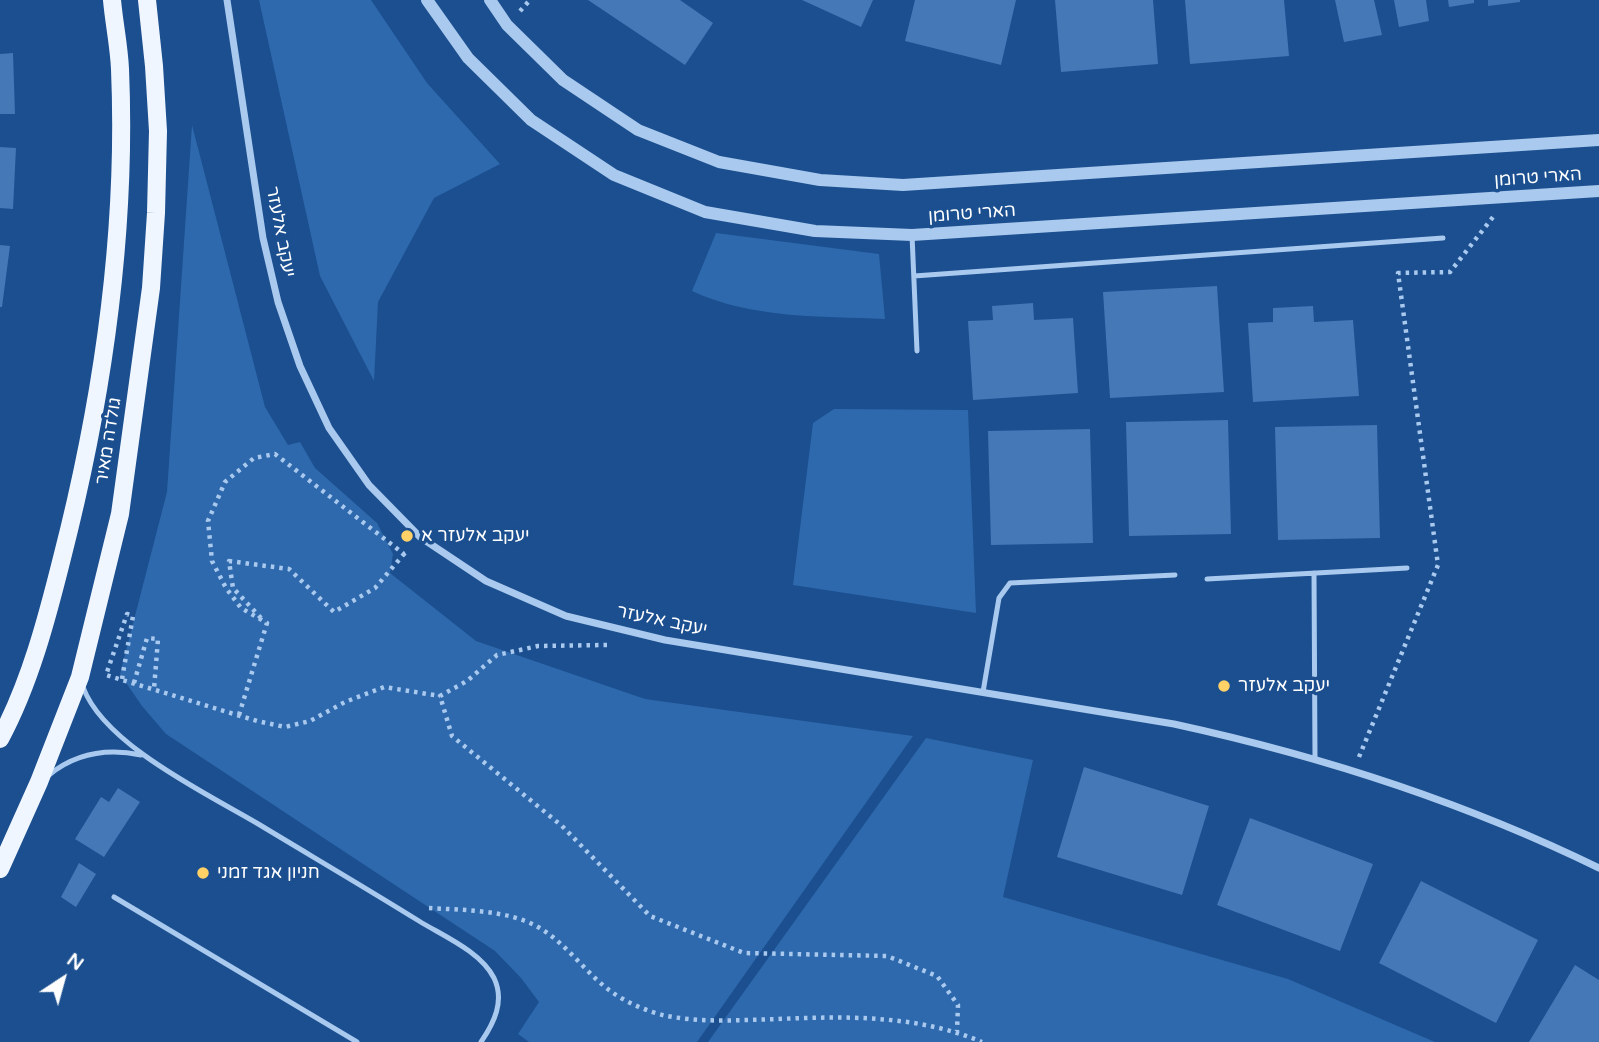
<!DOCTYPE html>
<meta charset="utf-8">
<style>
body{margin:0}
#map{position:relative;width:1599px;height:1042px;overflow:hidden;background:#1b4f8f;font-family:"Varela Round",sans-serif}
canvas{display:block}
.north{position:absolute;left:28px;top:944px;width:70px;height:70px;-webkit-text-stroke:5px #1b4f8f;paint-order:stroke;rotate:36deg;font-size:19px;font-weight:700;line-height:28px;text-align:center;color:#fff}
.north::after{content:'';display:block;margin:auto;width:24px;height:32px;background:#fff;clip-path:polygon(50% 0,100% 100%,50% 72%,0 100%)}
</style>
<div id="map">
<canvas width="1599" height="1042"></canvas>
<div class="north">N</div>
</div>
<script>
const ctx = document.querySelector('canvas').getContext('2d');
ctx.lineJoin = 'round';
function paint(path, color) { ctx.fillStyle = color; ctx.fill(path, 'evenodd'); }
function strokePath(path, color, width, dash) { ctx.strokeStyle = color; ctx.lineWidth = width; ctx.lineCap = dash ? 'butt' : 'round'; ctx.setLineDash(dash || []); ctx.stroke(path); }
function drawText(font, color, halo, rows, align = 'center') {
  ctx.font = font + ' "Varela Round",Heebo,sans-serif'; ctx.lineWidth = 7; ctx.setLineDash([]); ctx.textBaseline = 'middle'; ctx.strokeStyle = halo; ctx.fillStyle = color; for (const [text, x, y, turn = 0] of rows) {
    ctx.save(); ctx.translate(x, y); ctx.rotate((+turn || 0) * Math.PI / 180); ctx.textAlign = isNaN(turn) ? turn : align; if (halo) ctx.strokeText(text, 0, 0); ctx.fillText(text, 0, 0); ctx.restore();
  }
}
const green = new Path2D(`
 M259,0H371L427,83L500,164L434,198L378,302L374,381L320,276Z
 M192,125L265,407L288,445L300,442L315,468L377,523L393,554L390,573L476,641L645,699L913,736L697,1042H529L518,1034L539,1002L521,978L495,951L166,734L142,706L120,674L167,492Z
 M716,233L879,254L885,319C820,316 752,319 692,291Z
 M834,409L968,410L976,613L793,585L813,423Z
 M926,738L1033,760L1003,897L1288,979L1435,1042H708Z`);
const building = new Path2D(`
 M588,0H680L713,23L685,65Z
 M802,0H873L861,27Z
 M915,0H1016L1001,65L905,41Z
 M1055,0H1153L1158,64L1061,72Z
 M1185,0H1284L1289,56L1190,64Z
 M1335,0H1374L1382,35L1344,42Z
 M1394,0H1426L1429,21L1399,27Z
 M1448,0H1474V3L1449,7Z
 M1488,0H1520V2L1488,6Z
 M13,53L15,114H0V54Z
 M0,147L16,148L13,209L0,208Z
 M0,245L10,246L2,307H0Z
 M1217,286L1224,392L1110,398L1103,292Z
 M1033,303L1034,320L1073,318L1078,393L973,400L968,321L993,320L992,306Z
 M1313,306L1314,322L1353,320L1359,396L1253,402L1248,323L1273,322V308Z
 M1228,420L1231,534L1129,536L1126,422Z
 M1377,425L1380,538L1278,540L1275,427Z
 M1090,429L1093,543L991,545L988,431Z
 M1084,767L1209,806L1182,895L1057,857Z
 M118,788L140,802L104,857L75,839L101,797L109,802Z
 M1250,818L1373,864L1340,951L1217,905Z
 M79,863L96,874L76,907L61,897Z
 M1421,881L1538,940L1496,1023L1379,963Z
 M1575,965L1599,980V1042H1529Z`);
const path = new Path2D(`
 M520,11L530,0
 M261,618L233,588L229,561L289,569L334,612L375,588L404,554
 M607,645L538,646L497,655L467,681L440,696L452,736L562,826L650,916L744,953L887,956L937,976L958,1005L957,1031
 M122,679L133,616L127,614L106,675L257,721L285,727L310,721L345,702L384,687L440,696
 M134,683L147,638L158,639L154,689
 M239,715L267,623L241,608L226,588L212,561L208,521L225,482L254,458L275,454L404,554L408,549
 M1359,757L1438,565L1398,273L1450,272L1493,217
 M429,908C462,910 509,910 538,927C566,943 584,971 609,990C625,1002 648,1012 667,1016C704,1023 741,1020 778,1019C847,1016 918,1015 982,1042`);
const service = new Path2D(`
 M912,235L917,351
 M914,276L1443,238
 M1314,573L1315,758
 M1207,579L1407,568
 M83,687C104,745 208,794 260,825C313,857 366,888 419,921C443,936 480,951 494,978C505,1001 494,1023 481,1042
 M983,692L999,598L1010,583L1175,575
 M49,775C76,753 107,748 141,755
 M114,897L357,1042`);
const minor = new Path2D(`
 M227,0L263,238L278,302L300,366L329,428L369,485L420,537L486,581L566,616L665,640L1174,724C1321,756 1464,802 1599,868`);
const tertiary = new Path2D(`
 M427,0L468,58L531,120L614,175L705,212L815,231L912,235L1599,191
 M490,0L507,25L563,80L638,130L719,162L820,180L903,185L1599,140`);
const primary = new Path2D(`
 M0,739C30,683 47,618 62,558C103,398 127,234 120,69C119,46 114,23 112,0
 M0,869L39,782L80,677L120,514L151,288L156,213L158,131L154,66L147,0`);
const markers = [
 [407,536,7,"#ffd166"],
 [1224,686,7,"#ffd166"],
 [203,873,7,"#ffd166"]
];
const streetNames = [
 ["הארי טרומן",1538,178,-4],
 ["הארי טרומן",972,214,-4],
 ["יעקב אלעזר",280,232,79],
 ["גולדה מאיר",109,441,-81],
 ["יעקב אלעזר",662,621,12]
];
const poiNames = [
 ["יעקב אלעזר א",421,536],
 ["יעקב אלעזר",1238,686],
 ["חניון אגד זמני",217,873]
];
paint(green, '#2e69ad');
paint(building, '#4478b7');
strokePath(path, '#a9c9ee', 4.5, [3.5, 5]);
strokePath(service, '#a9c9ee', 5);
strokePath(minor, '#a9c9ee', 7);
strokePath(tertiary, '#a9c9ee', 12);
strokePath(primary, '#f0f6ff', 18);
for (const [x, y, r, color] of markers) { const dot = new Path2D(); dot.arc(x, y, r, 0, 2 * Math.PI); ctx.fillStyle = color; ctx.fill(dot); strokePath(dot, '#1b4f8f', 2.5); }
drawText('18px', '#fff', '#1b4f8f', streetNames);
drawText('18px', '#fff', '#1b4f8f', poiNames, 'left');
</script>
